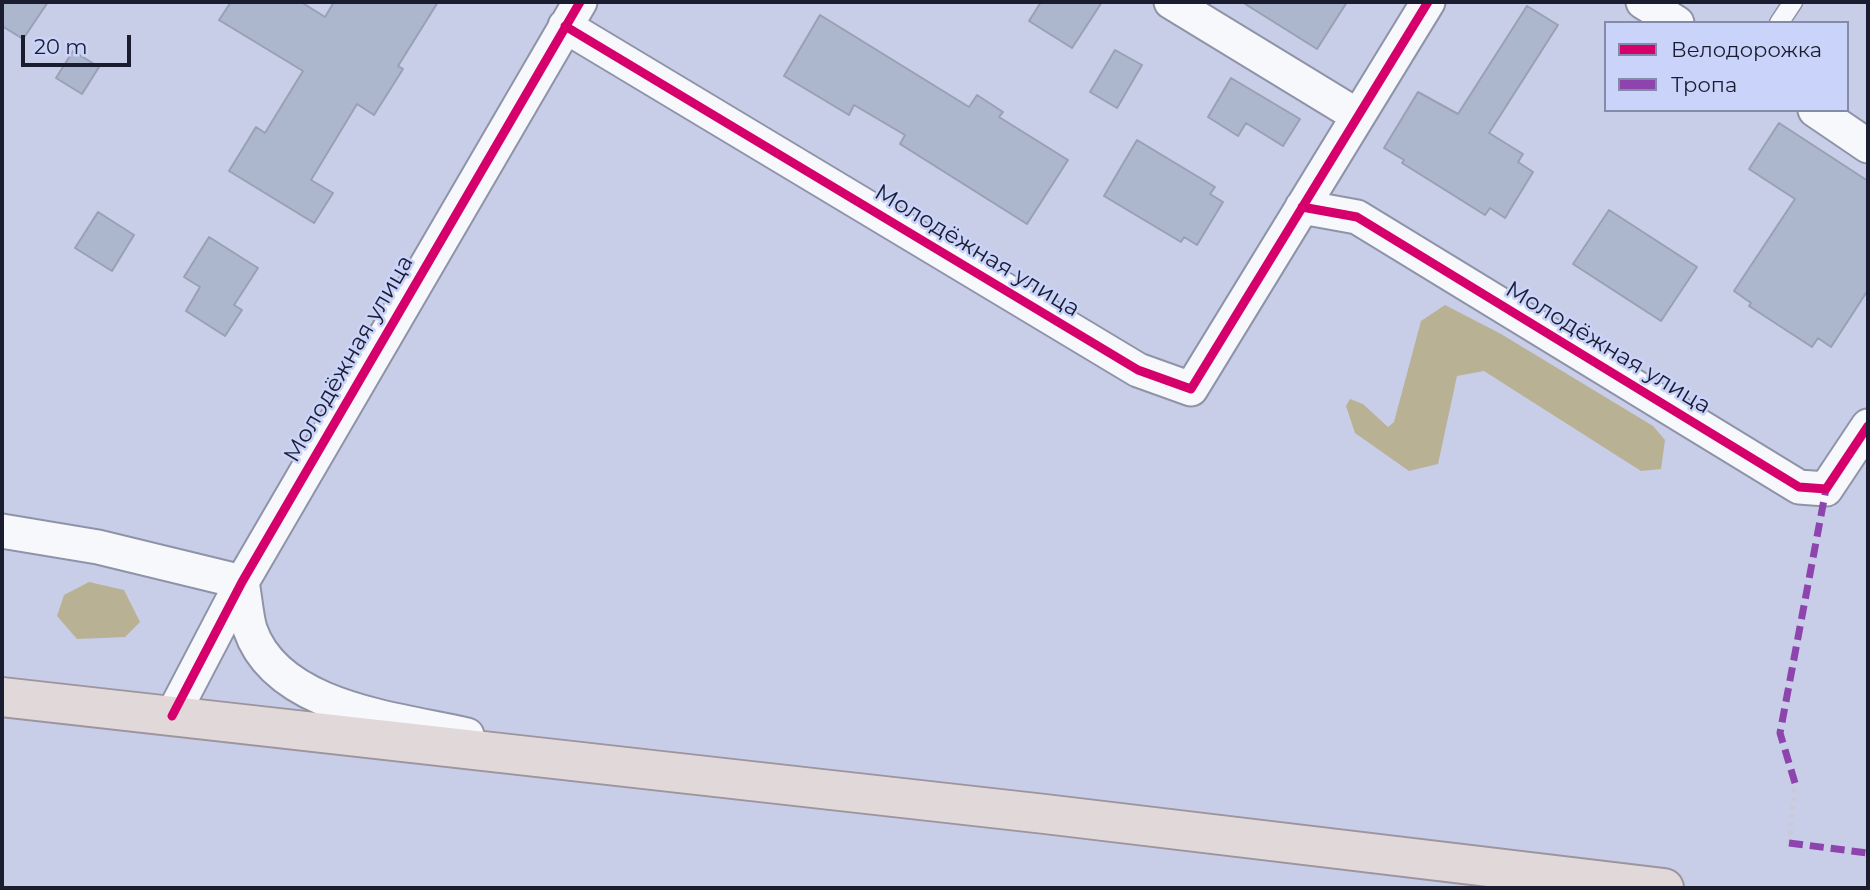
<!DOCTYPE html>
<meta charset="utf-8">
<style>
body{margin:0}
#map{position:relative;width:1870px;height:890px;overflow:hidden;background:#c8cde8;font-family:Montserrat,sans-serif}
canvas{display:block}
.frame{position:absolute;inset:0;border:4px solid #1a1d2f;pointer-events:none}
.legend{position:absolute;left:1604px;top:21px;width:245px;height:91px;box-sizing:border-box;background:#cad3fa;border:2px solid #848aa9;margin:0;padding:9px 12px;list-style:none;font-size:21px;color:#1a1d2f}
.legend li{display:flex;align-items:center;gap:14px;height:35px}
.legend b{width:35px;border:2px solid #848aa9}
.scale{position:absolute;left:21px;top:35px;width:110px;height:32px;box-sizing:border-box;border:4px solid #1a1d2f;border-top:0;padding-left:9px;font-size:21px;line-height:24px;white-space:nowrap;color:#1a1d2f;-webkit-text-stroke:5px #cad3fa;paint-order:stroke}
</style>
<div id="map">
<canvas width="1870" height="890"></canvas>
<div class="frame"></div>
<ul class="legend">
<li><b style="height:9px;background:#d6006c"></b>Велодорожка</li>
<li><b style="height:9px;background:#8e44ad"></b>Тропа</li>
</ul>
<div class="scale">20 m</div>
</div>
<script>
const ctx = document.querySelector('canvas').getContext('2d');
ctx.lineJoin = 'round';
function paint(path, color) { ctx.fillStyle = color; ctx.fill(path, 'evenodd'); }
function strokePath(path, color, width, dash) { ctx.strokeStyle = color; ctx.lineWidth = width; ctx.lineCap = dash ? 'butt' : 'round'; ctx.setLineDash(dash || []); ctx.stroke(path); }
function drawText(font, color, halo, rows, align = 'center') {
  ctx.font = font + ' Montserrat,sans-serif'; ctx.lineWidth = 5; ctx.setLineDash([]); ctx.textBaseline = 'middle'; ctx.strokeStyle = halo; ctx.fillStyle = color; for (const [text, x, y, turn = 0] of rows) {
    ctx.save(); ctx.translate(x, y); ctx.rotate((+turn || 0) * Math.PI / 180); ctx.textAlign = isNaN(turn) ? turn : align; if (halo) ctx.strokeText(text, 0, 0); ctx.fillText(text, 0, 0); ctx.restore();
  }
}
const forest = new Path2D(`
 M1445,305L1501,334L1653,426L1665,440L1661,469L1641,471L1484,371L1457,376L1438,464L1409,471L1355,433L1346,406L1350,399L1363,404L1388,427L1394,422L1421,321Z
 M89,582L124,590L140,622L125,637L77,639L57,616L64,595Z`);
const building = new Path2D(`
 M2,2H48L23,39L2,26Z
 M231,2H301L325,17L334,2H438L398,66L403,69L374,115L357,104L311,180L333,193L314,223L229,171L256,127L265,133L303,71L219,20Z
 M1041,2H1102L1072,48L1029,21Z
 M1242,2H1347L1317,49Z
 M1527,6L1558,25L1489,133L1523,154L1518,162L1533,172L1505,218L1490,208L1485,215L1402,163L1404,160L1384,148L1418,92L1458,114Z
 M820,15L969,107L977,95L1003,112L999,117L1068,160L1027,224L900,144L905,135L854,105L849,115L784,76Z
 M1115,50L1142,65L1117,108L1090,92Z
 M73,51L99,67L82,94L56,78Z
 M1231,78L1300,119L1283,146L1246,123L1238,136L1208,117Z
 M1779,123L1868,181V290L1831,347L1818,338L1812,347L1749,306L1751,303L1734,291L1795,199L1749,169Z
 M1137,140L1215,187L1210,194L1223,202L1197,245L1184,237L1181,242L1104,196Z
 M1609,210L1697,267L1661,321L1573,264Z
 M98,212L134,235L112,271L75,248Z
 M209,237L258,268L234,305L242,310L225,336L186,311L200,287L184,277Z`);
const path = new Path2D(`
 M1789,843L1795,783`);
const service = new Path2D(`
 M1779,23L1793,2`);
const minor = new Path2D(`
 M1171,2L1358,116
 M1643,2L1677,23
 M565,26L1138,370L1191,389L1428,2
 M1815,110L1868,146
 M1302,207L1357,217L1799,487L1826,489L1868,426
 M2,531L98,547L242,582C245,597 246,615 250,629C277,709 398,719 467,735
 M172,716L242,582L580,2`);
const trunk = new Path2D(`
 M2,697L1045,814L1664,888`);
const quiet = new Path2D(`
 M1795,783L1780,733L1826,489
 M1789,843L1868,853`);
const cycleway = new Path2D(`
 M565,26L1138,370L1191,389L1428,2
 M1302,207L1357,217L1799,487L1826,489L1868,426
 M172,716L242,582L580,2`);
const streetNames = [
 ["Молодёжная улица",977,251,31],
 ["Молодёжная улица",1608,348,31],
 ["Молодёжная улица",349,359,-60]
];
paint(forest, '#b9b194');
paint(building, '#acb7cd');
strokePath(building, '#99a0b4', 2);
strokePath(service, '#8f93a7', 21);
strokePath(minor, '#8f93a7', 37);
strokePath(trunk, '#9d949e', 42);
strokePath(path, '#c9cad3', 4.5, [3.5, 5]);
strokePath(service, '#f7f8fc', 18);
strokePath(minor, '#f7f8fc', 33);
strokePath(trunk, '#e0d8d9', 38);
strokePath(quiet, '#8e44ad', 7, [14, 7]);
strokePath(cycleway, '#d6006c', 9);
drawText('23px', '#1a1d2f', '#cad3fa', streetNames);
</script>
